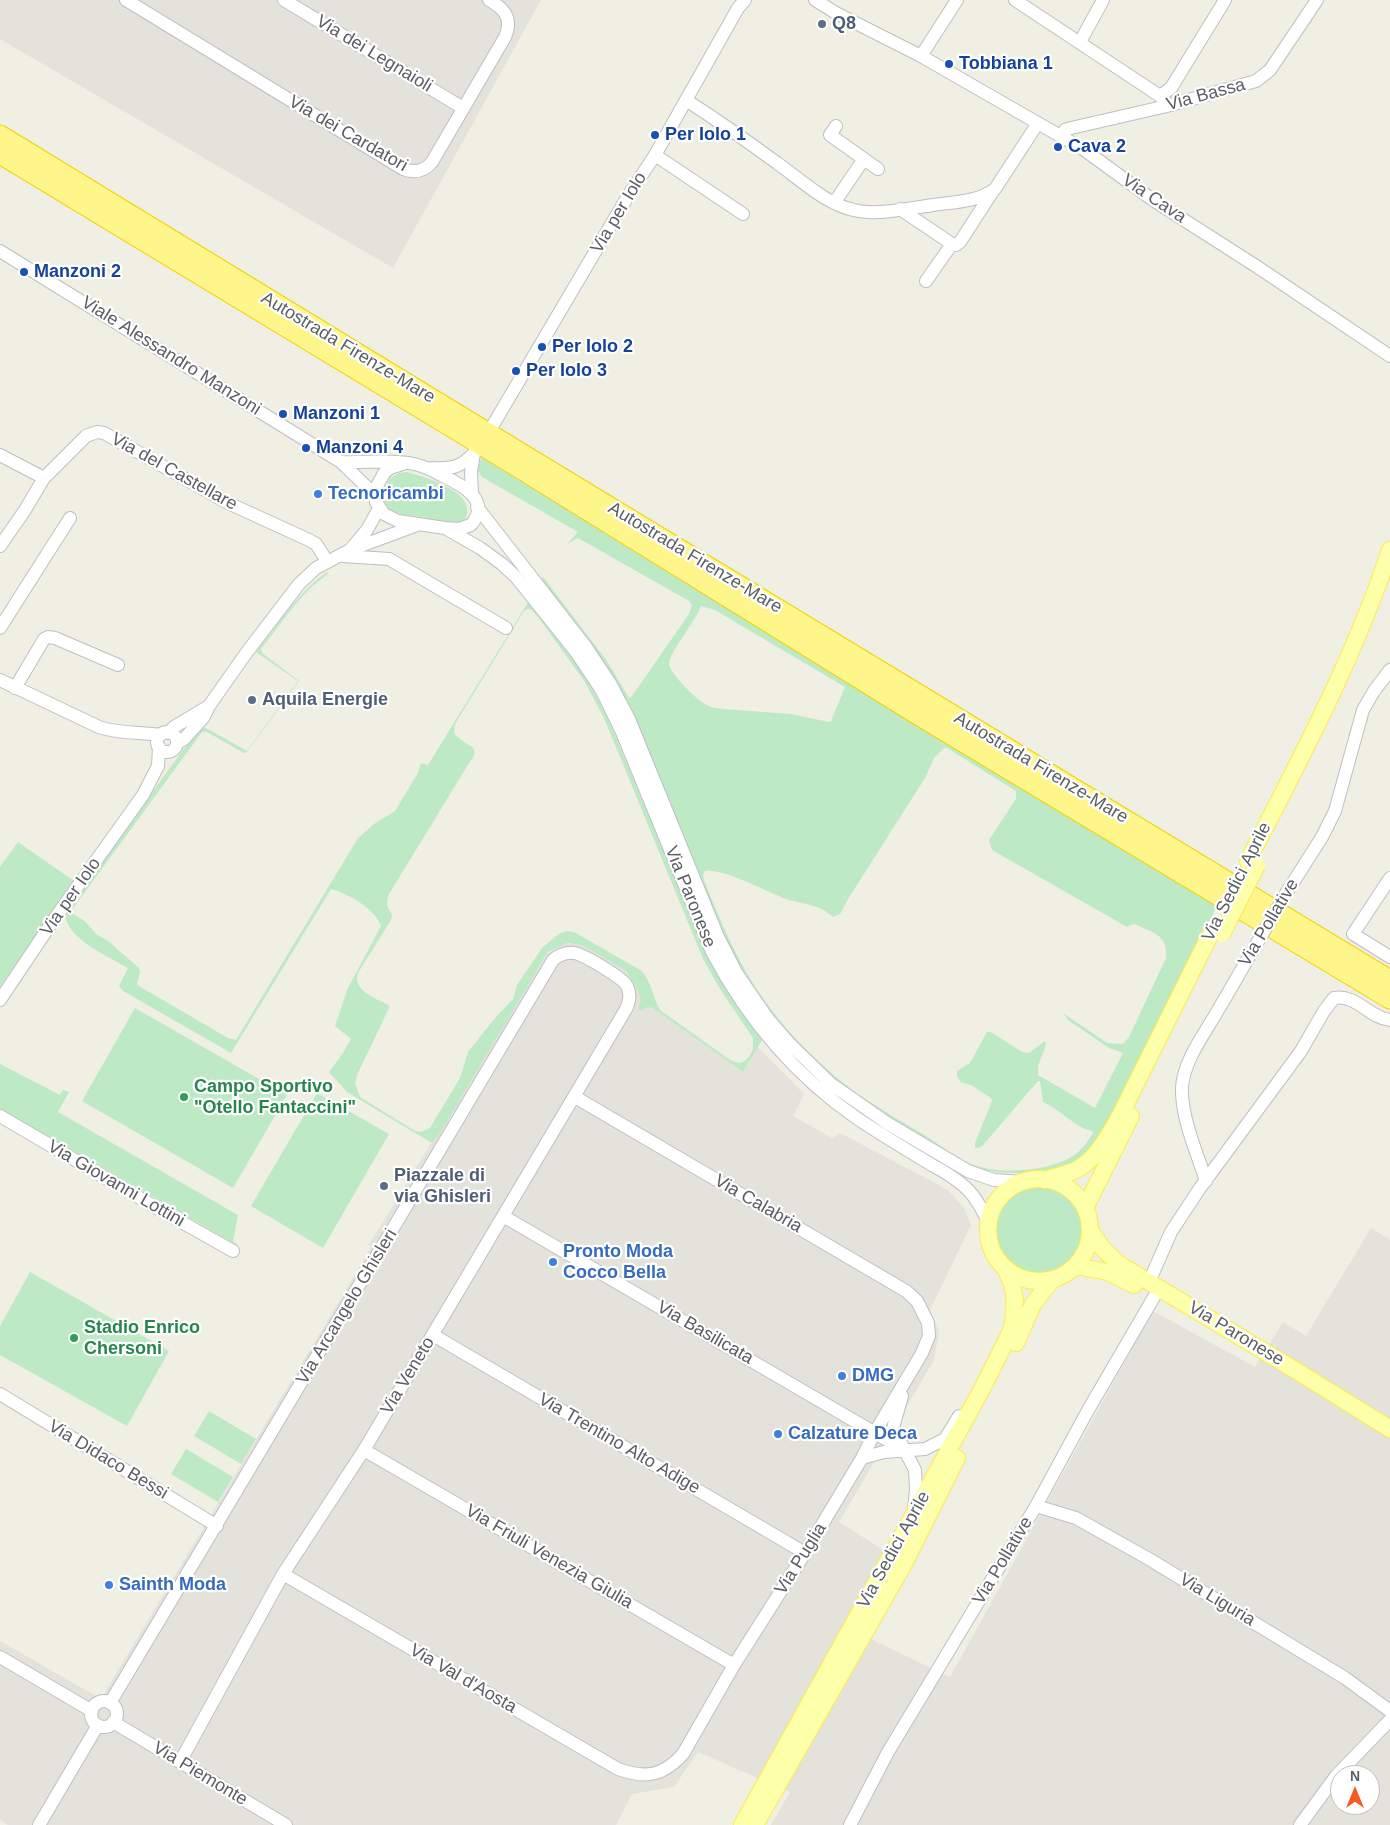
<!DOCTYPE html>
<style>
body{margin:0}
#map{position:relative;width:1390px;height:1825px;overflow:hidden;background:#efefe3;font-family:Helvetica,sans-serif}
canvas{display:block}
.north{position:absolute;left:1330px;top:1765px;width:50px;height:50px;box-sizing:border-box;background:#fff;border:1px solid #bdbfc1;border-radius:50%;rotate:0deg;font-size:14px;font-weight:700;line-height:20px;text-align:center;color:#5b5e65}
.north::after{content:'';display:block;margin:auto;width:18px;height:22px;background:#f85821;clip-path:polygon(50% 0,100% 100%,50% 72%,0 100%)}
</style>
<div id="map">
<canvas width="1390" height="1825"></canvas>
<div class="north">N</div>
</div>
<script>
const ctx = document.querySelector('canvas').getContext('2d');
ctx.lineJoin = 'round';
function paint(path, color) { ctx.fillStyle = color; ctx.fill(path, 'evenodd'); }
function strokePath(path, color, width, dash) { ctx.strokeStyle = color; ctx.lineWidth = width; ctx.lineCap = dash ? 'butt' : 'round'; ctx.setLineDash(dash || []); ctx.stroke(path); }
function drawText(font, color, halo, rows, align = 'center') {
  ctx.font = font + ' Helvetica,sans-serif'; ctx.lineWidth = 4.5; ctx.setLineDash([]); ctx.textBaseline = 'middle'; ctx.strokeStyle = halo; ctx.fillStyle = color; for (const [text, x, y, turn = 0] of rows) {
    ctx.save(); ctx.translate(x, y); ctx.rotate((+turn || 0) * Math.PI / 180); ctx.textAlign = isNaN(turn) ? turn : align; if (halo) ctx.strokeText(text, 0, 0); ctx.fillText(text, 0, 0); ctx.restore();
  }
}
const industrial = new Path2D(`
 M0,0H541L393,268L0,39Z
 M573,943L582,945L625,970L636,986L642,1001L743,1072L758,1047L804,1094L793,1116L832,1138L840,1133L948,1190L964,1208L971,1225L930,1310L939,1332L934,1360L839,1522L888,1553L847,1628L950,1677L1153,1311L1255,1367L1283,1322L1306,1336L1371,1228L1390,1240V1825H771L790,1792L698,1752L674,1787L632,1794L616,1825H8L0,1820V1641L101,1699L335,1308L371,1247L368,1245L370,1243L547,954L562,945ZM1340,1775H1370V1805H1340Z`);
const green = new Path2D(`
 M482,457L1218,904L1100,1141C1092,1148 1083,1158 1074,1163C1046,1176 994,1177 966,1164C948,1155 932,1143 914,1133C885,1115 853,1096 827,1073C787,1037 756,995 730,948L633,715C609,665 575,623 541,580L542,577L544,578L607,661L629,698L632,696L689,614L692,605L689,601L578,538L567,544L578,532L482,477L477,469ZM701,606L715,610L845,687L831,721L829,722L791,714L723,709C719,708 714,708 711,707C698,702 674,678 669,665C670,650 695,623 701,606ZM944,748H947L1016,791V799L989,840L992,850L1127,927L1134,924C1153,933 1168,934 1166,958L1129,1037L1123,1044L1107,1043L1063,1013L1068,1020L1109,1048L1123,1053L1095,1108L1038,1075V1066L1046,1045L1045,1041L1029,1053L1022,1052L991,1032H987L970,1063L957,1071V1076L961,1082L971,1085L991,1098L992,1101L975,1143V1148H979L983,1145L1038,1081H1040L1043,1102C1060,1109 1074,1127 1092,1131L1093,1133C1087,1142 1082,1150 1073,1156C1048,1172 998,1175 971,1164C955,1157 940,1145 926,1136C903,1122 880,1109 858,1094C823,1069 790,1036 765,1001C738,964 721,922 704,880L703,875L705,871C722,868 762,889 779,896C795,904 820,903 833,917L840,914L848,899L925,778L934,758Z
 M407,472C427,478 482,493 464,522L456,524L416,516L403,515L389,509L384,501L385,486L390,478L399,473Z
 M327,572L328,574C300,593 282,623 261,649L262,653L299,681L247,752L244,753L207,732H202L71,911L72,913L86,922L96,934L108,941L139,968L140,973L137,984L139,986L228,1038L236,1040L358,838L374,824L395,811L418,773L421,763L428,765L529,601L578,666L605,711L708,958L738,1008L762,1040L743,1072L651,1007L645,1008L641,1011L638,1010L641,1000L636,986L625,970L582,945L568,943L548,952L437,1138L432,1143L347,1092L329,1072L343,1053L351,1039L335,1026L348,988L381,926C375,908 348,894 331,889L231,1053L123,991L119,986L128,968C108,956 64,938 65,912L199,728H206L247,751L298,681L256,652C278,625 298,592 327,572ZM527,609H531L538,617L585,682L604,718L703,959L720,989L753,1038V1049L749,1057L743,1062L738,1063L730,1060L660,1010C653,997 651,982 642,971L574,932L567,931L560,933L542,948L517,985L513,999L495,1018L468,1052L460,1078L430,1128L421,1132L415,1131L360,1097L355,1083L357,1075L390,1006C377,998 352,992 358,973L391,920L392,914C386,907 386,902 389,894L466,768C486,742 467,750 454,733L455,724L524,611Z
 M18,842L74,881L0,987V867Z
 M135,1008L287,1095L233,1188L82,1101Z
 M0,1064L60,1095L63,1090L69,1092L58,1112L238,1215L233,1241L240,1247L0,1109Z
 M317,1093L389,1134L323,1248L251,1206Z
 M995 1228a45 45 0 1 1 90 0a45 45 0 1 1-90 0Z
 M30,1272L169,1351L127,1426L0,1355V1326Z
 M209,1411L256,1439L241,1464L194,1436Z
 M186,1449L233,1477L218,1502L171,1474Z`);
const minor = new Path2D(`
 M126,0L403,169C414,173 424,172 432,162L505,37C513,19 505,9 489,0
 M284,0L463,108
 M815,0L836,13L921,56L1083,149L1153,200L1259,268L1390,356
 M1015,0L1160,96L1164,100L1167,106
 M1080,42L1103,0
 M921,56L957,0
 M1160,96L1171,88L1225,0
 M686,100C717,120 747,141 777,163C800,179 825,204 854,210C877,216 910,208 933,205C953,202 978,202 995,189L1038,123
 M836,126L830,135L878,169
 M1061,137L1065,130L1071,128L1167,106L1256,81L1270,70L1317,0
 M655,155L743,214
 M834,203L864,159
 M900,209L952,244L956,245L960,242L993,191
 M0,251L341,462L375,495
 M926,281L952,244
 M493,425L628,196L655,155L738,8L745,0
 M0,455L44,478
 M341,462C365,463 391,459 414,464C424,466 434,471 443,476C462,485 492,500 471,525L459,529L445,528L398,521L384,514L376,502L377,486L384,473L390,468L405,463
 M432,468C452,469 460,468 474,453
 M472,493L471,472L474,453
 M477,507L586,647L610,683L629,719L718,937L737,974L768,1019L789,1043L831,1084L887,1123L968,1171L994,1180L1023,1182
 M445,528L480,548L502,564L516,577L576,652L602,691L621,730L712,952C747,1018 795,1076 858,1119C882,1135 907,1150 932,1165C945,1172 959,1180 969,1191C978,1200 983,1212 989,1223
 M0,546L25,510L44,478L86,436L97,432L104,433L228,503L309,540L316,544L327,561
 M350,550L367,530L379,508
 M343,556L389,559L506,628
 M0,628L70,518
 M0,680L99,727C119,734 140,732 161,735
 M15,688L44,639L48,637L55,638L118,665
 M157 742a10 10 0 1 1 20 0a10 10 0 1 1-20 0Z
 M168,733L174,727L209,706
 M177,743L184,739L203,718L209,706L247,652L299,584L316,568L350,550L420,524
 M1390,878L1353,934L1390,957
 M1287,892L1322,837L1335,811L1363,710L1374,691L1390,670
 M0,1000L55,918L143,795L158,766L159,747
 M0,1116L162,1211L233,1251
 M1206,1181C1197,1153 1181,1117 1182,1088C1183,1060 1208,1029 1221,1005C1233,985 1244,965 1256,945
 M503,1216L906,1451
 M1149,1282L1171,1232L1200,1188L1301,1051L1324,1011L1334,998C1357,994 1369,1018 1390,1020
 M433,1335L805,1553
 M0,1394L217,1526
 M902,1396L893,1428L915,1470L916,1489L914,1510
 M364,1450L734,1665
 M862,1458L884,1452L925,1449L945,1439L959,1416
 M1036,1506L1076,1518L1149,1559L1345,1678L1390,1711
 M283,1574L618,1769C646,1779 663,1776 683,1754L734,1665L805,1553L862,1458L875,1432L922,1353L929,1336L928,1323L917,1301L906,1291L575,1097
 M0,1657L92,1711
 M91 1714a13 13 0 1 1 26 0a13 13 0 1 1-26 0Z
 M110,1703L553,960C559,955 565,952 574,953C583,954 623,978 627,986C631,994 630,1001 626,1009L364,1450L283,1574L180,1762
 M113,1722L286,1825
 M39,1825L98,1725
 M850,1825L888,1752L1036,1506L1087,1412L1154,1297
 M1300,1825L1336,1776L1390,1720`);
const major = new Path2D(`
 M1248,861C1300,759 1354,659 1390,550
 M988 1230a51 51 0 1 1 102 0a51 51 0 1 1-102 0Z
 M1044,1180C1055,1176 1069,1174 1078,1169C1098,1157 1109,1135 1120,1116L1213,929
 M1085,1208L1131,1116
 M1090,1230L1103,1249L1119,1264L1300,1373L1390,1429
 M1075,1266L1108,1272L1134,1285
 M1016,1343L1033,1304L1053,1279
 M742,1825L898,1543L983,1387L1009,1335L1013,1324L1015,1300L1012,1284L1005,1268
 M755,1825L905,1562L957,1458`);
const highway = new Path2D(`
 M0,135L526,456L1390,980
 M0,154L524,471L918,715L1390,999`);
const minorBridge = new Path2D(`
 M1256,945L1287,892`);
const majorBridge = new Path2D(`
 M1222,934L1257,865`);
const markers = [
 [822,24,5,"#5c6f8a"],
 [949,64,5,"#1a4fb4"],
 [655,135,5,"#1a4fb4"],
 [1058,147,5,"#1a4fb4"],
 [24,272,5,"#1a4fb4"],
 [542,347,5,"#1a4fb4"],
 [516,371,5,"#1a4fb4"],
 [283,414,5,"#1a4fb4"],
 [306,448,5,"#1a4fb4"],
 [318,494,5,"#3f7fe0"],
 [252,700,5,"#5c6f8a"],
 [184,1097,5,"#2e9e5b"],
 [384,1186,5,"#5c6f8a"],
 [553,1262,5,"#3f7fe0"],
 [74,1338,5,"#2e9e5b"],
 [842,1376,5,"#3f7fe0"],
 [778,1434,5,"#3f7fe0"],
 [109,1585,5,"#3f7fe0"]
];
const serviceNames = [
 ["Q8",832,24],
 ["Aquila Energie",262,700],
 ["Piazzale di",394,1176],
 ["via Ghisleri",394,1197]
];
const streetNames = [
 ["Via dei Legnaioli",374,54,31],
 ["Via Bassa",1206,95,-15],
 ["Via dei Cardatori",348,134,30],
 ["Via Cava",1154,199,34],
 ["Via per Iolo",619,213,-59],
 ["Autostrada Firenze-Mare",348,348,31],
 ["Viale Alessandro Manzoni",171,356,32],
 ["Via del Castellare",174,472,29],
 ["Autostrada Firenze-Mare",695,558,31],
 ["Autostrada Firenze-Mare",1041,768,31],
 ["Via Sedici Aprile",1237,882,-63],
 ["Via per Iolo",71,897,-55],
 ["Via Paronese",690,897,68],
 ["Via Pollative",1269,923,-59],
 ["Via Giovanni Lottini",116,1184,30],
 ["Via Calabria",758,1204,30],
 ["Via Arcangelo Ghisleri",347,1307,-59],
 ["Via Basilicata",705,1333,30],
 ["Via Paronese",1236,1334,31],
 ["Via Veneto",408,1376,-59],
 ["Via Trentino Alto Adige",619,1444,30],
 ["Via Didaco Bessi",108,1460,31],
 ["Via Sedici Aprile",894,1550,-61],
 ["Via Friuli Venezia Giulia",549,1557,30],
 ["Via Puglia",801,1559,-58],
 ["Via Pollative",1003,1561,-59],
 ["Via Liguria",1217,1600,31],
 ["Via Val d'Aosta",463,1679,30],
 ["Via Piemonte",200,1774,31]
];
const transitNames = [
 ["Tobbiana 1",959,64],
 ["Per Iolo 1",665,135],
 ["Cava 2",1068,147],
 ["Manzoni 2",34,272],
 ["Per Iolo 2",552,347],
 ["Per Iolo 3",526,371],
 ["Manzoni 1",293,414],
 ["Manzoni 4",316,448]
];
const shopNames = [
 ["Tecnoricambi",328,494],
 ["Pronto Moda",563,1252],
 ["Cocco Bella",563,1273],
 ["DMG",852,1376],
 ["Calzature Deca",788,1434],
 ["Sainth Moda",119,1585]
];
const leisureNames = [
 ["Campo Sportivo",194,1087],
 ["\"Otello Fantaccini\"",194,1108],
 ["Stadio Enrico",84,1328],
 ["Chersoni",84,1349]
];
paint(industrial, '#e3e2db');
paint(green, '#bee9c5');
strokePath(minor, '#bdbfc6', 14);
strokePath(major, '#fdec4e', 18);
strokePath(highway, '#f3d200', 21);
strokePath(minor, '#fff', 12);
strokePath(major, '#fdffa9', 16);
strokePath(highway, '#fff68b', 19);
strokePath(minorBridge, '#bdbfc6', 14, []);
strokePath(majorBridge, '#fdec4e', 18, []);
strokePath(minorBridge, '#fff', 12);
strokePath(majorBridge, '#fdffa9', 16);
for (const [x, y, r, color] of markers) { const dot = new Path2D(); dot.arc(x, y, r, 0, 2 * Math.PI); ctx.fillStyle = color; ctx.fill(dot); strokePath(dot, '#fff', 2); }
drawText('bold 18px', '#4e5e75', '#fff', serviceNames, 'left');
drawText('18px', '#5b5e65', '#fff', streetNames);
drawText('bold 18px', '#164399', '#fff', transitNames, 'left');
drawText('bold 18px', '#366cbe', '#fff', shopNames, 'left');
drawText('bold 18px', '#27864d', '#fff', leisureNames, 'left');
</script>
